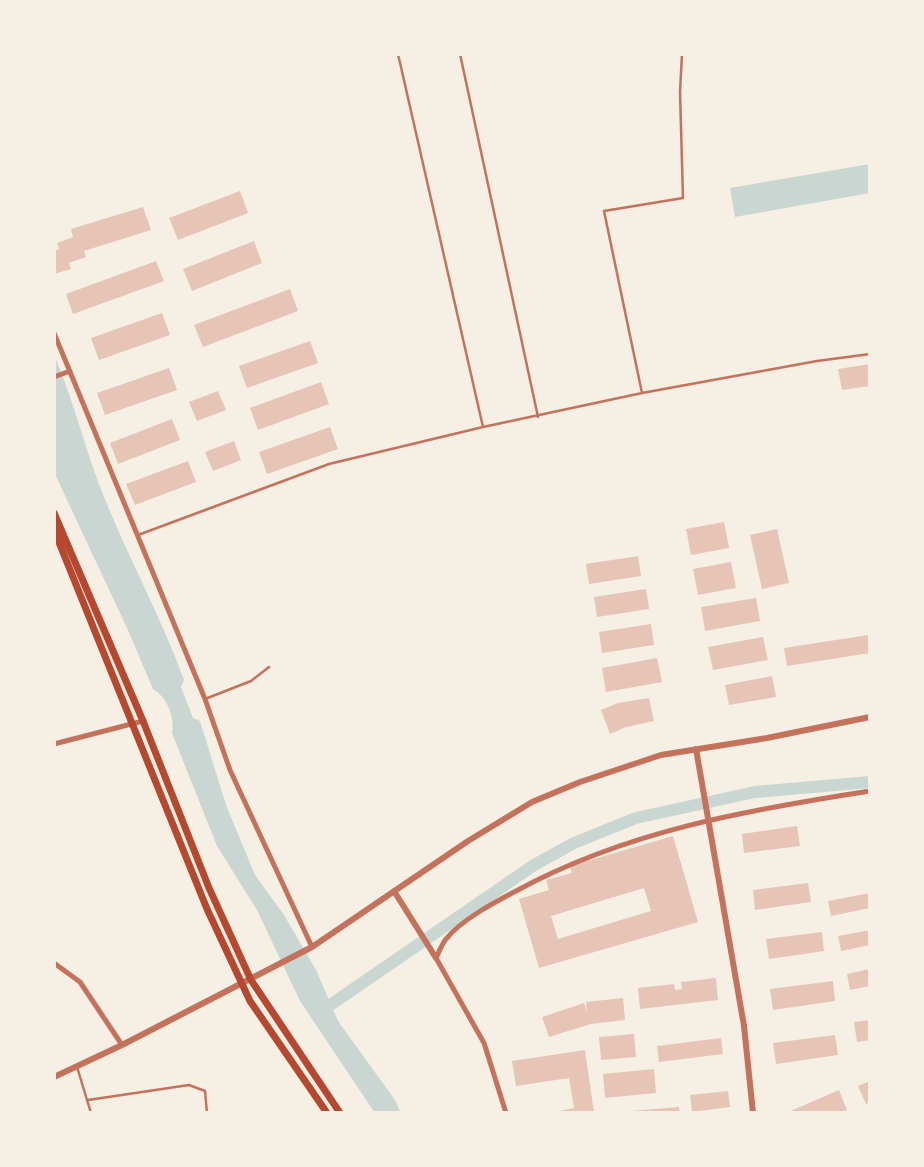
<!DOCTYPE html>
<style>
body{margin:0}
#map{position:relative;width:924px;height:1167px;overflow:hidden;background:#f6efe4;font-family:"Space Grotesk",sans-serif}
canvas{display:block}
.frame{position:absolute;inset:0;border:56px solid #f6efe4;pointer-events:none}
</style>
<div id="map">
<canvas width="924" height="1167"></canvas>
<div class="frame"></div>
</div>
<script>
const ctx = document.querySelector('canvas').getContext('2d');
ctx.lineJoin = 'round';
function paint(path, color) { ctx.fillStyle = color; ctx.fill(path, 'evenodd'); }
function strokePath(path, color, width, dash) { ctx.strokeStyle = color; ctx.lineWidth = width; ctx.lineCap = dash ? 'butt' : 'round'; ctx.setLineDash(dash || []); ctx.stroke(path); }
const water = new Path2D(`
 M870,164V193L735,217L730,188Z
 M54,355C74,401 85,450 104,497C129,559 161,617 184,680L181,687L193,718L200,721L226,805L255,875L284,915L316,970L338,1021L395,1100L401,1113H375L300,1001L257,910L217,846L172,733C175,717 167,697 153,689L127,628L54,472Z`);
const canal = new Path2D(`
 M320,1012L534,865L574,843L636,818L755,792L870,782`);
const building = new Path2D(`
 M240,191L248,213L178,240L169,218Z
 M143,207L151,230L84,251L86,257L69,263L71,269L54,274V251L59,249L57,243L73,237L71,229Z
 M254,241L262,263L192,291L183,269Z
 M156,261L164,281L73,314L66,294Z
 M290,289L298,311L203,347L194,325Z
 M162,313L170,335L99,360L91,338Z
 M310,341L318,363L247,388L239,366Z
 M870,364V386L842,390L838,369Z
 M169,368L177,390L105,415L97,393Z
 M321,382L329,404L258,430L250,408Z
 M218,391L226,410L197,421L189,402Z
 M172,419L180,440L118,464L110,443Z
 M330,427L338,449L267,474L259,452Z
 M234,441L241,460L213,471L205,452Z
 M188,461L196,482L135,505L126,484Z
 M724,522L729,548L691,555L686,529Z
 M777,529L789,583L762,589L750,535Z
 M638,556L641,576L589,584L586,564Z
 M731,562L736,588L698,595L693,569Z
 M646,589L649,609L597,617L594,597Z
 M756,598L760,621L705,631L701,607Z
 M651,624L654,645L602,653L599,632Z
 M868,635L870,653L787,666L784,648Z
 M763,637L768,660L713,670L708,647Z
 M657,658L662,682L606,692L602,668Z
 M772,676L776,697L729,705L725,685Z
 M649,698L654,721L626,727L610,734L601,710L618,703Z
 M797,826L800,846L744,853L742,834Z
 M673,836L698,922L539,968L519,899L549,890L546,880L572,873L570,866ZM644,888L651,911L558,939L551,916Z
 M808,883L811,902L755,910L753,890Z
 M870,893V908L831,916L828,901Z
 M870,930V945L841,951L838,936Z
 M822,932L824,951L769,959L766,939Z
 M870,969V986L850,990L847,974Z
 M716,978L718,1000L640,1009L638,988L674,984L675,990L682,989L681,982Z
 M833,981L835,1001L773,1010L770,989Z
 M623,998L625,1020L591,1024L549,1037L542,1017L584,1003L587,1012L586,1002Z
 M870,1020V1040L857,1042L854,1022Z
 M634,1034L636,1057L601,1060L599,1037Z
 M835,1035L838,1055L776,1064L773,1043Z
 M721,1038L723,1054L659,1062L657,1046Z
 M585,1050L594,1113H549L574,1108L569,1078L516,1086L512,1061Z
 M654,1069L656,1093L605,1098L603,1074Z
 M870,1081V1102L866,1104L858,1086Z
 M839,1090L847,1110L840,1113H786Z
 M728,1091L730,1107L692,1112L690,1095Z
 M679,1107L680,1113H631V1111Z`);
const service = new Path2D(`
 M398,54L483,427
 M460,54L538,417
 M642,393L604,211L683,198L680,92L682,54
 M138,535L329,464L483,427L642,393L817,361L870,354
 M205,699L251,681L269,667
 M77,1067L91,1113
 M88,1100L189,1085L205,1091L207,1113`);
const minor = new Path2D(`
 M54,333L205,699L230,770L312,947
 M54,377L70,371
 M54,744L143,721
 M54,963L80,982L122,1045
 M506,1113L484,1043L436,958C439,952 442,944 446,939C461,920 495,902 516,891C626,831 747,810 870,791`);
const tertiary = new Path2D(`
 M696,749L744,1026L753,1113
 M394,891L436,958
 M54,1077L122,1045L312,947L468,841L532,802L580,782L661,755L767,738L870,717`);
const secondary = new Path2D(`
 M54,513L143,721L209,888L251,980L340,1113
 M54,530L207,909L250,1001L327,1113`);
paint(water, '#c9d6d2');
strokePath(canal, '#c9d6d2', 12);
paint(building, '#e6c5b7');
strokePath(service, '#c5725c', 2.5);
strokePath(minor, '#c5725c', 5);
strokePath(tertiary, '#c5725c', 6);
strokePath(secondary, '#b5482f', 7);
</script>
